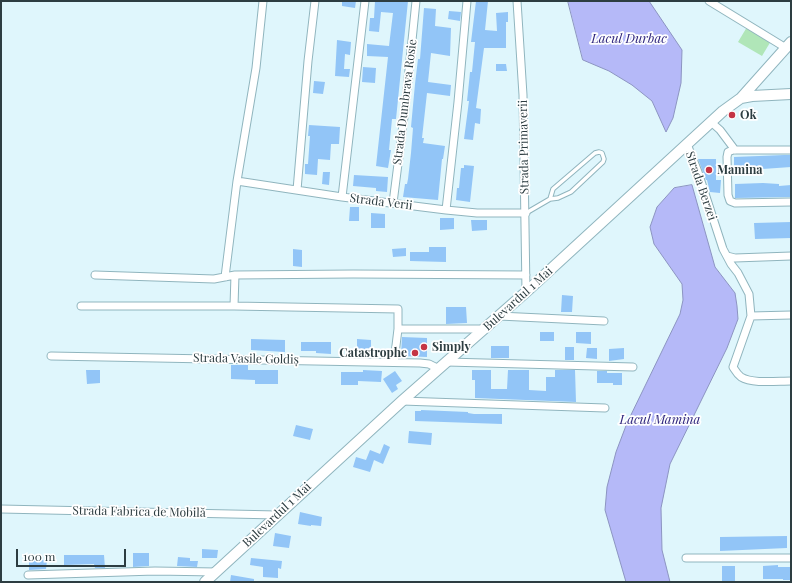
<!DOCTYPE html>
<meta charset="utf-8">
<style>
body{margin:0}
#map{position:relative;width:792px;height:583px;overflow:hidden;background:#dff6fc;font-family:"Playfair Display",serif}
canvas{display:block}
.frame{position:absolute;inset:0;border:2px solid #2d3d41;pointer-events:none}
.scale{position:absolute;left:16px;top:549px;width:110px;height:18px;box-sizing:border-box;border:2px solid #2d3d41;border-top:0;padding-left:5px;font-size:12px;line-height:14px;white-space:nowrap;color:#2d3d41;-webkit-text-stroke:3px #fff;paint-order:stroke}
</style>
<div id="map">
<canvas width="792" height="583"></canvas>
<div class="frame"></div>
<div class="scale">100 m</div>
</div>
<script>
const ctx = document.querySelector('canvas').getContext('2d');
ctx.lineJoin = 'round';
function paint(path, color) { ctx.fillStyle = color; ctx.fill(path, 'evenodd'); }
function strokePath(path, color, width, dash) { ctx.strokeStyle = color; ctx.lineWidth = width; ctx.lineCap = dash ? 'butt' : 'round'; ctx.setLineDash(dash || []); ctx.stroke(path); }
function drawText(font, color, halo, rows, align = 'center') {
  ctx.font = font + ' "Playfair Display",serif'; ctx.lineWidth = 3.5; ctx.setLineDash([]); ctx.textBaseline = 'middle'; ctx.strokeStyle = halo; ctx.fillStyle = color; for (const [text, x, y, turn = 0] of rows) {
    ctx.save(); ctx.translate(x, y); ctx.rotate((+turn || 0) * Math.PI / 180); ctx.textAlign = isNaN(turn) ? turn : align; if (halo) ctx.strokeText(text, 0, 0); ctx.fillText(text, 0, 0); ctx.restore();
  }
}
const green = new Path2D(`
 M747,27L771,41L762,56L738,42Z`);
const water = new Path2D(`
 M568,1H649L682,50L681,83L673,118L666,132L652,101L632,85L609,71L583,60Z
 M692,185L715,267L735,293L737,306L738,319L727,348L670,464L661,508L662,550L670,582H626L605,510L607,487L616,452L627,423L680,314L683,300L682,284L654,244L650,227L657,207L674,188Z`);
const building = new Path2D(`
 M342,1H356L355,8L342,6Z
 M375,1H408L396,119H392L389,150H391L388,168L376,166L388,57L367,56V44L389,46L393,13L381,12L379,32L369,31L370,18H374Z
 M476,1H488L485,30L497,31L496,13L508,12V22H506V48H484L476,108L481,109L480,124L475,123L473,140L464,139L469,101H467L469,82L470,72H472L475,42H471Z
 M424,8L436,9L435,26L451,28L450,56L431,53L428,82L451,85L450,96L427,93L422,138H424L423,143L445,146L443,159H442L438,200L403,197L405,184H407L408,179L411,153L413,128L411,127L415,84L418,59H420Z
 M449,11L461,12L460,21L448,19Z
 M337,40L351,42L350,55L345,54L344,69H350L349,77L335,76Z
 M496,64H506L507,71H496Z
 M363,67L376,68L375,83L362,82Z
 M314,81L325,82L323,94L313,93Z
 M309,125L340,127L339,144H331L330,160L318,159L317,175L305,174V164H308L310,136H308Z
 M784,155H791V167L734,171V157Z
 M698,159H716V180H721L720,193L710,192L707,180H706Z
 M464,165L474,166L470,202L456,200L457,188H459L461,168H464Z
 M323,172H330L329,185L322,184Z
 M354,175L388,177L387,192L376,191V188L353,186Z
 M763,183L779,184V186L791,185V197L735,198V184Z
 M350,207H359V221H349Z
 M371,213L385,214V228H371Z
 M440,218H454V229L440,230Z
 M471,220H487V230L472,231Z
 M791,222V238L755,239L754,223Z
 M429,247H446V262L410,261V252H429Z
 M406,248V256L393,257L392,249Z
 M293,249L302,250V267L293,266Z
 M562,295L573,296L572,312H561Z
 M446,307H466L467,323L446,324Z
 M540,332H554V341H540Z
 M576,332H591V344L576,343Z
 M402,337L427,338V357L401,356Z
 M251,339L285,340V352L251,350Z
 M357,339L371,340V355L357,354Z
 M301,342H331V354L316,353V351H301Z
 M491,346H509V358H491Z
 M565,347H574V360H565Z
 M587,348H597V359L586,358Z
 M624,348V359L609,361V349Z
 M231,365H248V370H278V384H255V380L231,379Z
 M86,370H100V383L87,384Z
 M363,370L382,371L381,382L358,381V385H341V372H363Z
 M472,370H491V389H507L508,370H529V390L546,391V377H555V370H575L576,402L475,398V380H472Z
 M395,371L402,381L396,385L398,389L392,393L383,379Z
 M597,371H607V373H622V385H613V383H597Z
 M421,410L468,412V413L474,414H502V424L415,421V411H421Z
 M296,425L313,429L310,440L293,436Z
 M409,431L432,433L431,445L408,443Z
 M384,444L390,447L383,464L374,460L370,472L353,467L356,457L366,460L370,450L380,454Z
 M300,512L322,517L321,526L311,525V526L298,524Z
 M275,533L291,536L289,548L273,546Z
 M787,536V548L720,551V537Z
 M202,549L218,550L217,558H202Z
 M133,553H149V566L133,567Z
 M64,555H104L105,568H95L94,564L64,565Z
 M178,557L190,558V561H198L197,567L177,566Z
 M251,558L282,561L281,569L278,568V578L263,577V567L250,565Z
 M29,559L47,560L46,569L29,570Z
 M778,565V567H791V580H783V579H763V566Z
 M722,566H735V582H722Z
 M231,575L254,579V582H230Z`);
const lane = new Path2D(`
 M526,213L550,199L558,198L571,192L603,162L604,159L602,153L599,152L595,153L553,189L550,199`);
const street = new Path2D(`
 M517,1L523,95L526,292
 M709,1L786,48
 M711,122L720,130L735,150
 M687,144L698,172L723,249L731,264L738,273L749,294L751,316L733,367C735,370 737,374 741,377C752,384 777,381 791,381
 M791,150H733L728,152L727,157L728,195L730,201L735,203L791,202
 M237,181L342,197L446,210L477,213H526
 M297,190L308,61L315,1
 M342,197L365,1
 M393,203L405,109L416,1
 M446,210L458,102L467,1
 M727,256L735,258L791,256
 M95,275L214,279L235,275L353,274L526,275
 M225,277L237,181L256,68L263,1
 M81,306H234L398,309V329H485
 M234,306L235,275
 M499,316L604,321
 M751,316L791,315
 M51,356L420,363L429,364L439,369
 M394,362L398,329
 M447,362L633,367
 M402,401L605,408
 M1,509L277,515
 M686,558H791
 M28,575L155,571L216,572`);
const secondary = new Path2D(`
 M741,98L791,42
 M205,582L402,401L526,292L723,111L741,98L752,96L791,94`);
const markers = [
 [732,115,4,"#c43444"],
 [709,170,4,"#c43444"],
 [424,347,4,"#c43444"],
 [415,353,4,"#c43444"]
];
const streetNames = [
 ["Strada Dumbrava Rosie",405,102,-83],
 ["Strada Primaverii",524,147,-91],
 ["Strada Berzei",701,186,71],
 ["Strada Verii",381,202,7],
 ["Bulevardul 1 Mai",518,299,-42],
 ["Strada Vasile Goldiș",246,359,1],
 ["Strada Fabrica de Mobilă",139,512,1],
 ["Bulevardul 1 Mai",277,515,-43]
];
const poiNames = [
 ["Ok",740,115],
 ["Mamina",717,170],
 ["Simply",432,347],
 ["Catastrophe",407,353,"right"]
];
const waterNames = [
 ["Lacul Durbac",629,39],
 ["Lacul Mamina",660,420]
];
paint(green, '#b0e6b8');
paint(water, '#b5b9f8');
strokePath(water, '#8c94c1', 1);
paint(building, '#92c5f7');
strokePath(lane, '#90b5be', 5.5);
strokePath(street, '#90b5be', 9);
strokePath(secondary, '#90b5be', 12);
strokePath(lane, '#fff', 3.5);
strokePath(street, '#fff', 7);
strokePath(secondary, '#fff', 10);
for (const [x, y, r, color] of markers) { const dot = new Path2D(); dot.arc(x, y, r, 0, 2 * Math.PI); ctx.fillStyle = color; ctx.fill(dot); strokePath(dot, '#fff', 1.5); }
drawText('12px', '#2d3d41', '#fff', streetNames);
drawText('bold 12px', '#2d3d41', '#fff', poiNames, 'left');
drawText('italic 13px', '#30277e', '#fff', waterNames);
</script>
